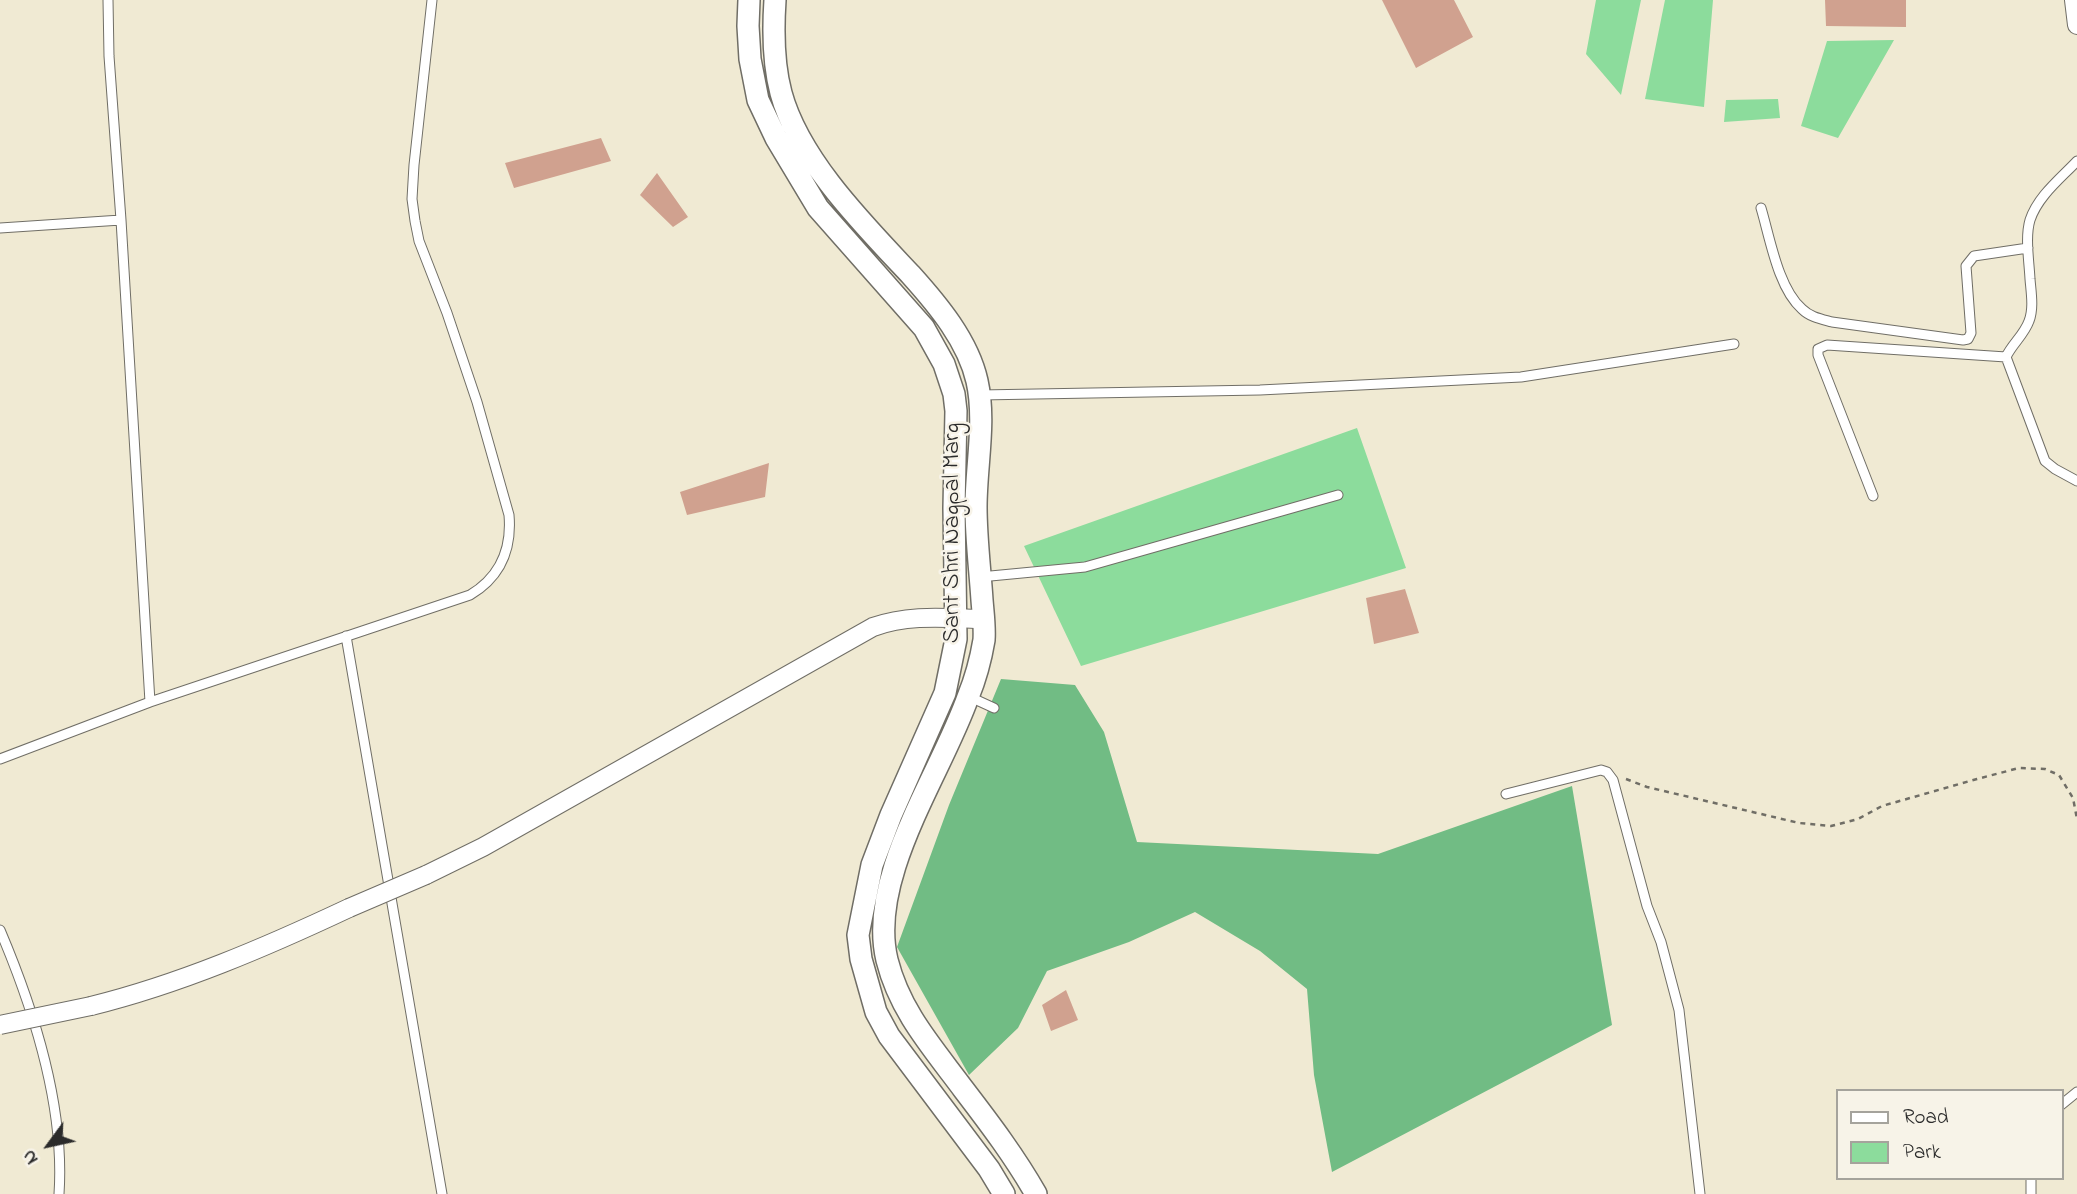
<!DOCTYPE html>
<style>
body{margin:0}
#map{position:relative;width:2077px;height:1194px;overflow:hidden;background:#f0ead3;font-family:"Indie Flower",sans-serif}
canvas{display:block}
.legend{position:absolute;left:1836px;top:1089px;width:228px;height:91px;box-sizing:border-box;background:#f7f3e8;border:2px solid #a5a39c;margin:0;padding:9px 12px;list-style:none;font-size:21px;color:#2b2b2b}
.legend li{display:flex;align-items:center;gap:14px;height:35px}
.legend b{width:35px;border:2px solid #a5a39c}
.north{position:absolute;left:14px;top:1110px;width:70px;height:70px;-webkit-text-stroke:5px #f7f3e8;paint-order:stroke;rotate:237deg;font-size:19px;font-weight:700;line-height:28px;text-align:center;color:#2b2b2b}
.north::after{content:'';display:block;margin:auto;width:24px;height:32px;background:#2b2b2b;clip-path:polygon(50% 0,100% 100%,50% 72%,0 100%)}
</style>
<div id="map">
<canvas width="2077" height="1194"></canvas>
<ul class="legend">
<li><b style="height:9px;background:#fff"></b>Road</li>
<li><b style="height:19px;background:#8cdc9c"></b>Park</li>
</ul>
<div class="north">N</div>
</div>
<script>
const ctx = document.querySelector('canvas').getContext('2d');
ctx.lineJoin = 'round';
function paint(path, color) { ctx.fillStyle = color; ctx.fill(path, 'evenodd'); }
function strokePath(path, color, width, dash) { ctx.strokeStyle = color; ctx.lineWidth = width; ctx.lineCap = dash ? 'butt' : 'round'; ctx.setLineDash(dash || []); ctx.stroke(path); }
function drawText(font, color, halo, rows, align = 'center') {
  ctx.font = font + ' "Indie Flower",sans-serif'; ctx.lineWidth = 5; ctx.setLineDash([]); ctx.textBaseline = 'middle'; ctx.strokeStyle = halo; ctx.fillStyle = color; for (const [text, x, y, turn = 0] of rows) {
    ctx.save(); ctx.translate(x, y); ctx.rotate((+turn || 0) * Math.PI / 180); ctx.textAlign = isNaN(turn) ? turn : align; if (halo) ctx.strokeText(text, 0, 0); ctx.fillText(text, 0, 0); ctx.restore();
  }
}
const green = new Path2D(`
 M1596,0H1641L1621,95L1586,54Z
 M1665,0H1713L1704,107L1645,99Z
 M1894,40L1838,138L1801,126L1827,41Z
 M1778,99L1780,118L1724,122L1726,100Z
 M1357,428L1406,568L1081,666L1024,546Z`);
const forest = new Path2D(`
 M1001,679L1075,685L1104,732L1137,842L1378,854L1572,786L1612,1025L1332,1172L1314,1075L1307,989L1260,951L1195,912L1129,942L1047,971L1018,1028L969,1075L897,947L949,805Z`);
const building = new Path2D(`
 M1382,0H1454L1473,37L1416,68Z
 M1825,0H1906V27L1826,26Z
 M601,138L611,161L514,188L505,163Z
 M657,173L688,217L673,227L640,195Z
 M769,463L765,497L687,515L680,492Z
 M1405,589L1419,633L1374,644L1366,598Z
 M1066,990L1078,1020L1051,1031L1042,1005Z`);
const path = new Path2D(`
 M1626,779L1647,787L1799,823L1831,826L1858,819L1882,806L1977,779L2019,768L2045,769L2059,775L2073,798L2077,819`);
const service = new Path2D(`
 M108,0L109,56L121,220L150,702
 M2077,161C2060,179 2038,196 2030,220C2025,237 2029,260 2030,279C2031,292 2034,308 2029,321C2024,335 2012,344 2006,357L2045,461L2055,469L2077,481
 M1761,208C1770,238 1778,288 1802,309C1810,317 1821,319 1832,322L1963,340L1968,339L1971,333L1966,266L1974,256L2028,248
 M0,228L121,220
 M980,395L1260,390L1521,377L1734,344
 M1873,496L1818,355V349L1827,345L2006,357
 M980,577L1085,567L1338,495
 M346,636L442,1194
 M970,697L994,708
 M0,759L150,702L470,595C500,577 512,550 509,515L477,402L447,313L419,241L415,221L412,199L414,165L432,0
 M1506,794L1601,770L1607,772L1613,780L1647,906L1661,942L1679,1010L1700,1194
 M0,930C34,1010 65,1106 59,1194
 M2061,1105L2077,1092
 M2031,1194V1178`);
const minor = new Path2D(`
 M2074,0L2077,25
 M426,875L483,847L873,627C909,614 945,618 983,619
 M91,1006C180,984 266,947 349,908`);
const tertiary = new Path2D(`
 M749,0L748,26L750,59L758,100L776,138L818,208L924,328L944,364L954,394L956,411L954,508L956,639L945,693L891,815L872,865L858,935L861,959L876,1012L889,1036L989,1169L1004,1194
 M775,0C773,30 773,63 781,93C799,160 864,225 911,275C938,305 968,341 977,381C986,421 976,466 976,507C976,538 980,569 982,600C983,613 985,627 984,640C981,658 975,680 968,697C941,774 867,877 887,960C900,1012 933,1048 964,1090C990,1124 1015,1157 1036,1194`);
const minorBridge = new Path2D(`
 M349,908L426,875
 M0,1025L91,1006`);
const streetNames = [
 ["Sant Shri Nagpal Marg",954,533,-90]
];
paint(green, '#8cdc9c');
paint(forest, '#71bc84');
paint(building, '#d0a18f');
strokePath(service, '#706e66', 11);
strokePath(minor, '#706e66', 20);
strokePath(tertiary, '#706e66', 24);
strokePath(path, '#706e66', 2.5, [5, 5]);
strokePath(service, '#fff', 9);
strokePath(minor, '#fff', 18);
strokePath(tertiary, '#fff', 21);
strokePath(minorBridge, '#706e66', 20, []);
strokePath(minorBridge, '#fff', 18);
drawText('24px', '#2b2b2b', '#f7f3e8', streetNames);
</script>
